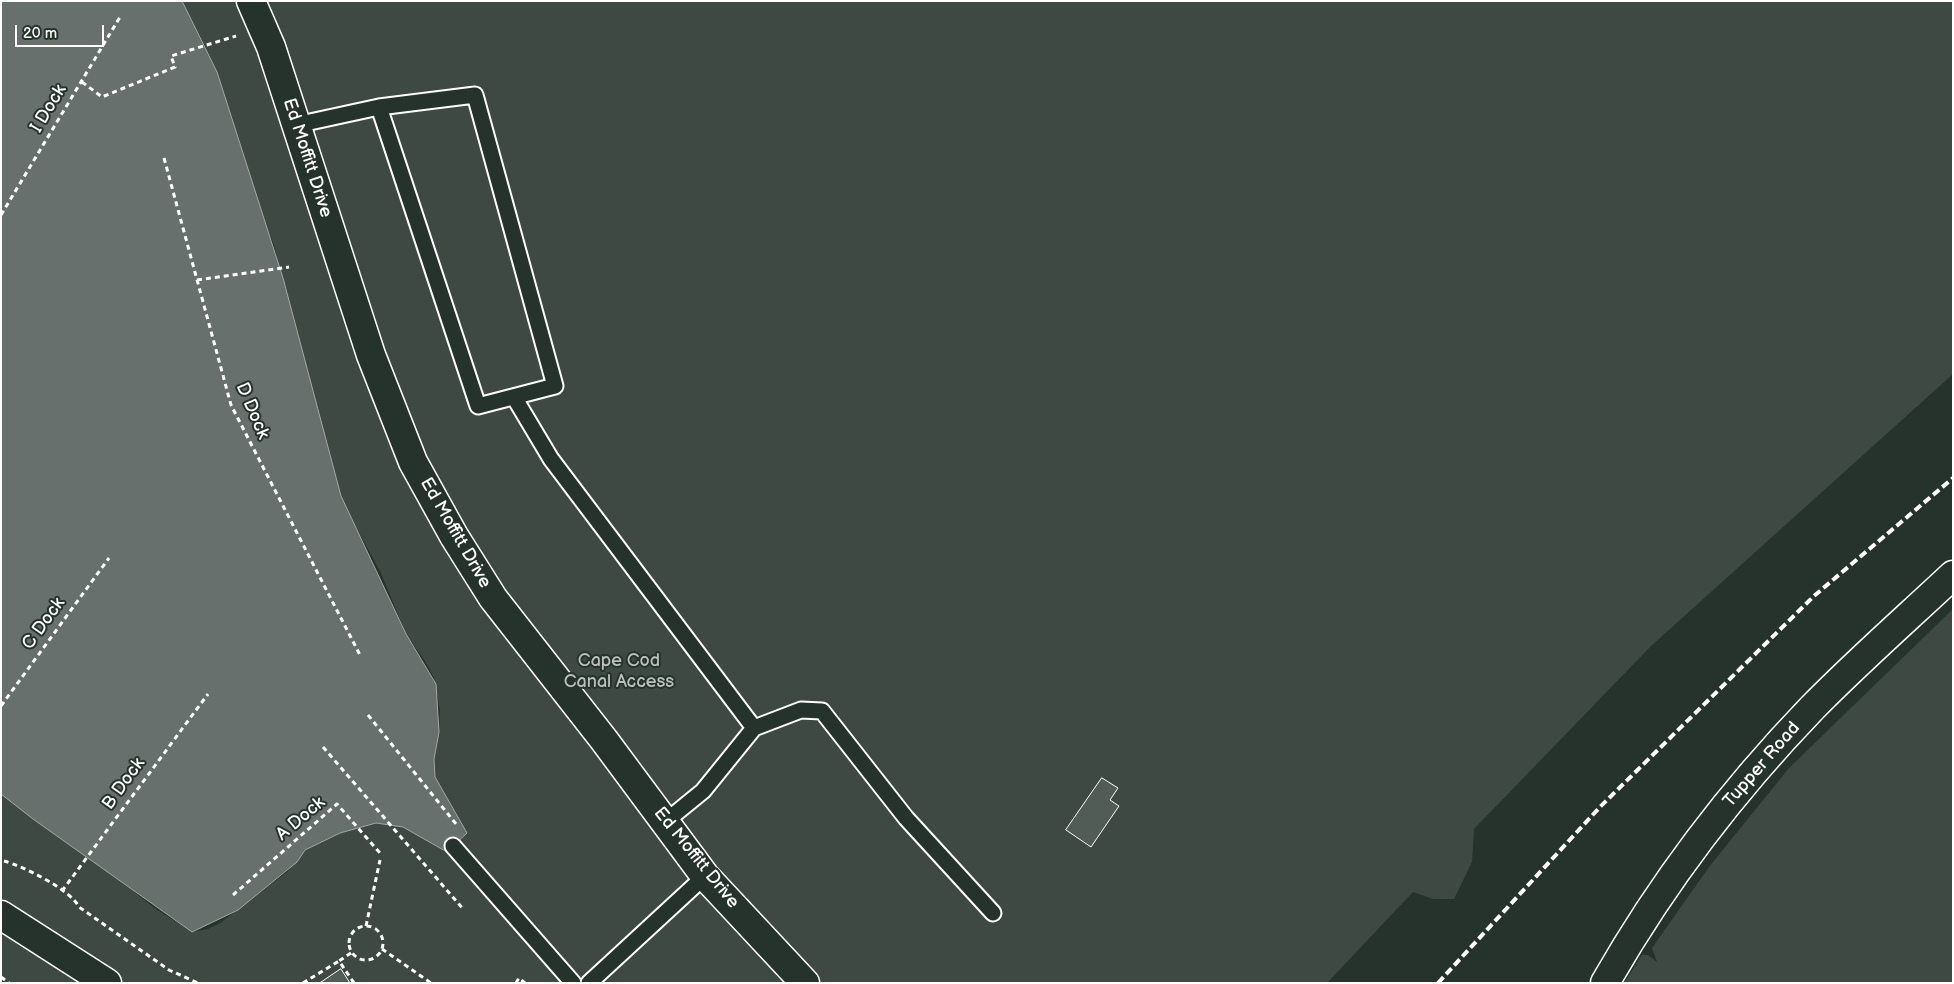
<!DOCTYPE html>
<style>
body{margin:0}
#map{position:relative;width:1954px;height:984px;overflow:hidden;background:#26332d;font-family:"Balsamiq Sans",sans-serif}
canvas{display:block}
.frame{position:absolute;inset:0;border:2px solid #fff;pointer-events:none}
.scale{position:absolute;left:15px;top:25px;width:89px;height:22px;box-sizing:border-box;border:2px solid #fff;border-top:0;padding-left:6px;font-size:15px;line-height:18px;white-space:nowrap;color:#fff;-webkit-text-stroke:4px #26332d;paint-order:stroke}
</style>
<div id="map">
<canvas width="1954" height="984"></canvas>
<div class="frame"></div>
<div class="scale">20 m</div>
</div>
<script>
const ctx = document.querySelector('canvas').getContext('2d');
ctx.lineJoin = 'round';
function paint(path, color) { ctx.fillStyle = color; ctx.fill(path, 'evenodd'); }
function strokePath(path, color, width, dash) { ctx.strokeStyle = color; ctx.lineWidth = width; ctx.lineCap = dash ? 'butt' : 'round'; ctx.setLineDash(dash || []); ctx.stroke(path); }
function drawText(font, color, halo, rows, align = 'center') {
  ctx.font = font + ' "Balsamiq Sans",sans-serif'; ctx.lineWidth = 4; ctx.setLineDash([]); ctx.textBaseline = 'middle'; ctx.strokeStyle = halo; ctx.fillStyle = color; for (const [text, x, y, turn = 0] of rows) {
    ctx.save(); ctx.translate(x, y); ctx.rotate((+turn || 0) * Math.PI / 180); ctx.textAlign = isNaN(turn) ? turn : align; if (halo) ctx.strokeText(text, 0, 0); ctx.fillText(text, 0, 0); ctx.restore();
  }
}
const green = new Path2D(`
 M182,1H1953V374L1651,646L1474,829L1472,862L1454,899H1433L1413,892L1327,983H1V793L119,879L153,907L192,932L208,929L220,923L287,872L305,850L340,833L376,823L395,825L403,827L432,841L447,852L467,833L435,777L434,759L439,732L440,710L434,678L425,661L406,634L380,571L350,516L329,471L274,245L258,206L217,72Z
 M1953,609V983H1624L1642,955H1648L1657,962L1652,948L1709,867L1789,768Z`);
const water = new Path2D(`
 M1,1H182L217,72L283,278L341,496L406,634L436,684L439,732L434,759L435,777L467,833L447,852L403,827L376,823L340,833L305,850L297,862L238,910L192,932L33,819L1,794Z`);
const building = new Path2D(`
 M1102,778L1118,788L1110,800L1119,806L1091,847L1066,830Z
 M341,969L350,983H320Z`);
const path = new Path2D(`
 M82,82L102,97L175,67L171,56L236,36
 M164,158L231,405L361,657
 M1,215L120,17
 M197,280L289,267
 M1,706L109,558
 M368,715L456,824
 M323,747L464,910
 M4,861C23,866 71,890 79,907L169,970L198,983
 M62,891L208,694
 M233,895L337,804L380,853
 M349 943a17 17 0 1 1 34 0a17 17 0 1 1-34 0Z
 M366,926L380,860
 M382,949L431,983
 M351,953L339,961L354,983
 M1,977L9,983
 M303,983L339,961
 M516,983L519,978L525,983`);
const service = new Path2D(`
 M296,125L379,107L475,95L555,386L478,406L379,107
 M514,397L551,459L754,728L801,710L822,711L906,818L993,913
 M665,822L703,791L754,728
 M453,846L573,983
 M589,983L705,876`);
const minor = new Path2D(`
 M251,1L271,47L371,355L413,462L454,536L493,598L604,740L705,876L805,983
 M1,915L107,983`);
const secondary = new Path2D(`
 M1605,983C1662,883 1732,791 1812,708C1857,662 1906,619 1953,575`);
const rail = new Path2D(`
 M1438,983L1600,807L1814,596L1953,478`);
const streetNames = [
 ["I Dock",49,109,-59],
 ["Ed Moffitt Drive",307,158,72],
 ["D Dock",252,411,67],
 ["Ed Moffitt Drive",455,533,60],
 ["C Dock",44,624,-54],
 ["Tupper Road",1762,765,-49],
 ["B Dock",124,784,-54],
 ["A Dock",301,819,-40],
 ["Ed Moffitt Drive",696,858,51]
];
const parkNames = [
 ["Cape Cod",619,661],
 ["Canal Access",619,682]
];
paint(green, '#3e4944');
paint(water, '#67706c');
strokePath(water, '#a4a9a7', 1);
paint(building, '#515c57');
strokePath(building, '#fff', 1);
strokePath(service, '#fff', 19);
strokePath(minor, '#fff', 31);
strokePath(secondary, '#fff', 31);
strokePath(path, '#fff', 3, [5, 4]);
strokePath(service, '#26332d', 15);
strokePath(minor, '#26332d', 28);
strokePath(secondary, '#26332d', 28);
strokePath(rail, '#fff', 4, [8, 4]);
drawText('18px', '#fff', '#26332d', streetNames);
drawText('18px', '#bbbfbe', '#26332d', parkNames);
</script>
